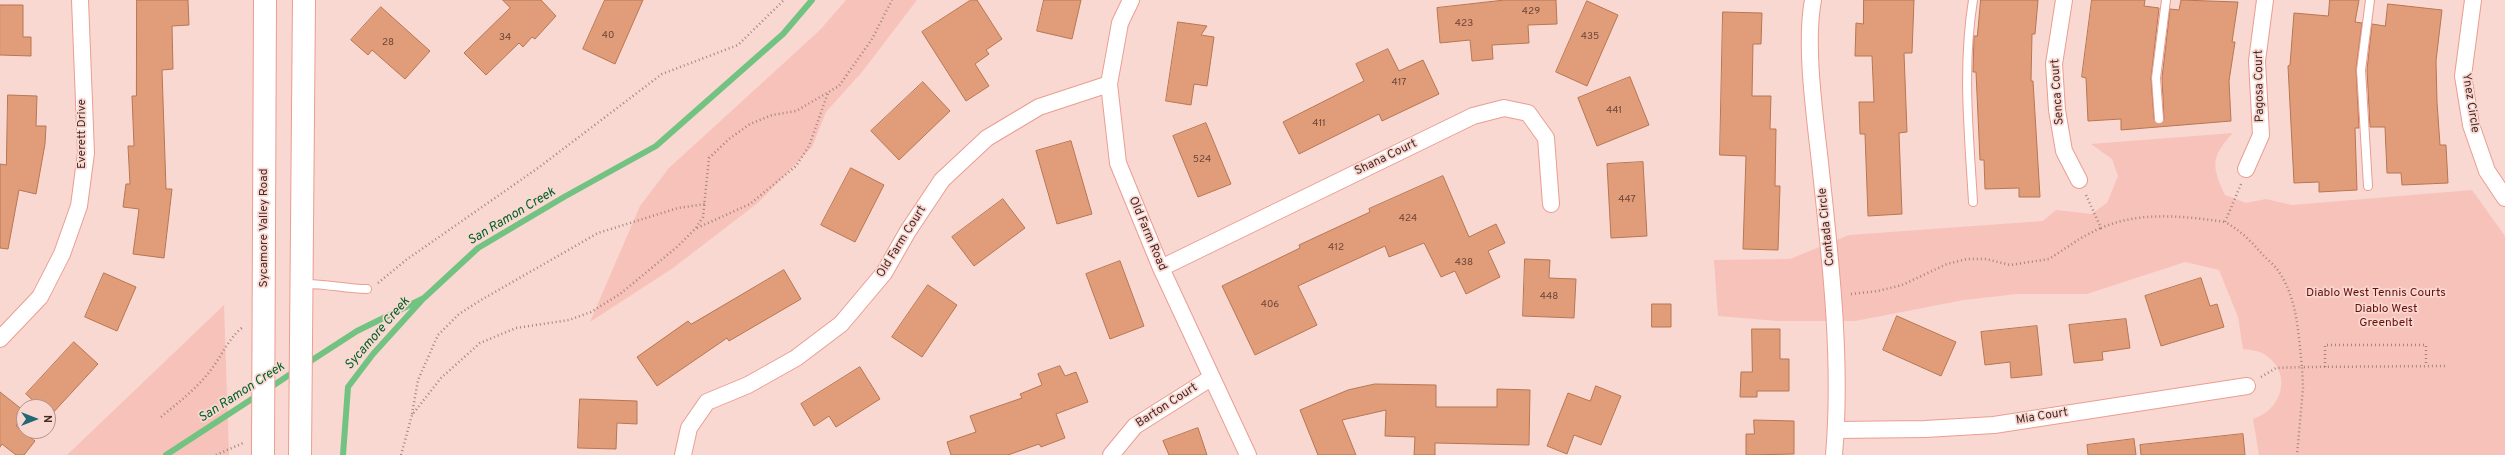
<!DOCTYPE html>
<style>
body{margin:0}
#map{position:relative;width:2505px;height:455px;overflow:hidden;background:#f9d8d2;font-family:Overpass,sans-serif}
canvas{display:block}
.north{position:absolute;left:16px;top:399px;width:40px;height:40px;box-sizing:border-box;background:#f9d8d2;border:1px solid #b2928c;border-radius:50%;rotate:90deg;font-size:11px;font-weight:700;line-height:16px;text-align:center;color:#472823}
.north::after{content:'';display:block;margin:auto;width:14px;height:18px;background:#216a75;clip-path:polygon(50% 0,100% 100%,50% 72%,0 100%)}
</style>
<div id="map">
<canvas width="2505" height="455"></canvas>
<div class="north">N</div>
</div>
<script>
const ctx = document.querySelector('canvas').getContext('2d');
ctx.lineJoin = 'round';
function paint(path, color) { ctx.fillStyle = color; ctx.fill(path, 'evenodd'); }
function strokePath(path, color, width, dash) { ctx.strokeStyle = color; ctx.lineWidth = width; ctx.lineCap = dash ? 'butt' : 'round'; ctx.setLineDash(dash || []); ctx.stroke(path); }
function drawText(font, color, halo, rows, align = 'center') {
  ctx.font = font + ' Overpass,sans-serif'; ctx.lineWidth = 3.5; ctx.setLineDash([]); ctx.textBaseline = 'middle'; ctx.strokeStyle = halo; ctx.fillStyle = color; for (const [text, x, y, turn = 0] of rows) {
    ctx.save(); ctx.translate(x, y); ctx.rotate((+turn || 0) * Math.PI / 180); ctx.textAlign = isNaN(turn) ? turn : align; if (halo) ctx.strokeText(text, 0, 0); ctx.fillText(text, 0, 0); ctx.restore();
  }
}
const green = new Path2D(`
 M846,0H917L862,72L826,112L812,147L759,202L673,268L590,322L640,206L669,168L820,30Z
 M2233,133C2210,157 2212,167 2225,195L2246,203L2266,199L2292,205L2472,190L2505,236V455H2259L2253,419C2281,410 2293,376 2267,356C2261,351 2251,350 2243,349L2238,317L2219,270L2185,262L2087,294H2017L1964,300L1855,321H1777L1718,316L1714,260L1790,259L1849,235L2043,221L2056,210L2091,214L2107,203L2118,176L2112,159L2091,144Z
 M224,305L229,455H67Z`);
const stream = new Path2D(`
 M306,364L357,331L424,298L478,248L564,197L656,146L783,34L812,0
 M268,389L295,371
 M166,455L258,395
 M343,455L348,387L373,354L422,300`);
const building = new Path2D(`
 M137,0H188L189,25L172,26L173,69L162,70L166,189H172L164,258L133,254L139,209L123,207L126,184H130L128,146H134L132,96H136Z
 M503,0H541L556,16L535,39L532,37L523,47L519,43L486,75L464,53L510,8Z
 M605,0H643L615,64L583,49Z
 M971,0H977L1002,39L986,50L989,54L975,64L989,86L966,101L922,32Z
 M1044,0H1081L1072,39L1037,31Z
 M1505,0H1556L1557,24L1528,25L1529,43L1492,45L1493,59L1472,61L1470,40L1440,43L1437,8Z
 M1864,0H1914L1912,53H1904L1907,132L1899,133L1902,214L1868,216L1865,134H1860L1859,102H1874L1872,56H1855L1856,23L1863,24Z
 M1981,0H2038L2035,34H2032L2031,81H2033L2040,197H2019V188L1985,189L1984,160H1980L1976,72H1973L1974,36H1977Z
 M2092,0H2145L2144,6L2159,8L2151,78L2154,119L2159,124L2164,119L2162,78L2170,9L2179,10L2181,0L2238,2L2232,42H2235L2229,81L2231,121L2121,130V119L2088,121L2086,78L2082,77Z
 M2330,0H2359L2355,22L2362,23L2356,69L2359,128H2355L2357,190L2319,192V182L2294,183L2288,66L2290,65L2294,13L2328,16Z
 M1587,1L1618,15L1587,86L1556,72Z
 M2388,4L2442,10L2436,61L2437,102L2440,145H2446L2448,183L2402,185L2401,173H2387L2385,127H2370L2367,70L2372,24L2385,26Z
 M0,5H23V37H31V56L0,55Z
 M381,7L430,51L405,79L372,50L368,55L351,40Z
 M1723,12L1762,13L1761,44H1753L1752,96H1771L1770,129H1776L1775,186H1780L1778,250L1743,249L1746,156L1720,155Z
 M1178,22L1207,26L1201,35L1214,37L1207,86L1194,84L1191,105L1166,101Z
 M1388,49L1399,71L1423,60L1439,94L1382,121L1379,114L1299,154L1283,122L1364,81L1356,64Z
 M1630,77L1649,125L1597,146L1578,98Z
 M923,82L950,111L899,160L871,131Z
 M8,95L37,96L36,126H46L45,144L36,194L19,190L8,249L0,248V164L6,165Z
 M1206,123L1231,184L1198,197L1173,136Z
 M1071,141L1092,214L1057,224L1036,151Z
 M1643,162L1647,236L1611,238L1607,164Z
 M851,168L884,185L855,242L821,225Z
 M1443,176L1469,237L1496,224L1505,243L1488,251L1500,277L1466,294L1455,271L1441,277L1424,243L1389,257L1385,246L1298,286L1317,325L1255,355L1222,286L1300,248L1299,245L1370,212L1369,209Z
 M1003,199L1025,228L974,266L952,237Z
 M1525,259L1550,260L1549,278L1576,279L1574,318L1523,316Z
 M1120,261L1144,326L1110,339L1086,274Z
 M784,270L801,299L729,341L727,338L657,386L637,357L688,321L691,324Z
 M104,273L136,287L117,331L85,317Z
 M2201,278L2210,306L2217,304L2224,327L2161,346L2145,296Z
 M928,285L957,305L922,357L892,337Z
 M1652,304H1671V327H1652Z
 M1897,316L1956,342L1941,376L1883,350Z
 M2126,319L2130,348L2102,352L2103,360L2074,363L2069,325Z
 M2037,326L2042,375L2011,378L2010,362L1985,365L1981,332Z
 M1752,329H1780V359H1789V391H1757V397H1740L1741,372H1752Z
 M74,342L98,364L50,416L48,407H40L26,394Z
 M1060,366L1065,376L1076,372L1088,402L1056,414L1065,438L1041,447L1039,444L1008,455H951L947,442L976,432L970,416L1022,398L1020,394L1042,385L1038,374Z
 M860,367L880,399L836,427L829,416L814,426L801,404Z
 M1375,384L1436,385V407H1497V389L1530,390L1529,445L1435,443V455H1414L1415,437L1385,436L1386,410L1342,420L1356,455H1318L1300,410L1348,390Z
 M1596,386L1621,396L1601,445L1574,435L1567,454L1547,446L1568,393L1590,401Z
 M0,392L24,411V416L16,426L35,441L24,455H16L2,444L0,447Z
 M580,399L637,401V424L617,423L616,449L578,448Z
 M1754,420L1794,421V454L1746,455V434H1754Z
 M1198,428L1207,455H1169L1163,441Z
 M2243,434L2245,455H2141L2140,445Z
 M2134,439L2136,455H2088L2087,445Z`);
const path = new Path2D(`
 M2241,184L2225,222C2240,230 2251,241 2262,254C2267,259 2273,264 2277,269C2298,298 2298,333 2302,367L2446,366
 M2086,195L2101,228C2139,211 2185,216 2225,222
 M697,228L750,204L796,166L809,146L828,93
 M378,283L406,260L538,168L662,74L738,45L784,0
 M1851,294L1878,291L1902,285L1947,264L1967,259H1986L2010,265L2049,259L2081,238L2102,227
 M2325,367V345H2426V366
 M2261,377L2276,368L2302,367L2303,388L2297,455
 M412,414L418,380L438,335L459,314L481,300L598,233L678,208L705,204
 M161,417C180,401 199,387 213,367C223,353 229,338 243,327
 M216,455L243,443
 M401,455L412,415L441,378L480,343L516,328L569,320L591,312L620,294L677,247L696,228L703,217L709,158L729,139L750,124L772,115L796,111L839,86L872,39L892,0`);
const service = new Path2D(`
 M1973,0C1962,68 1969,134 1973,202
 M2159,119L2156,78L2166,0
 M2368,186L2361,70L2370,0
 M303,284C324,283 345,289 367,289`);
const minor = new Path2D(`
 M1131,0L1120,23L1109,84L1118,163L1161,268L1248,455
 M1813,0C1804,47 1816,123 1821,172C1831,264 1842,362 1834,455
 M2064,0L2054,64L2057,110L2064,151L2079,180
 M2473,0L2463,76L2471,125L2487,171L2505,198
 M2246,169L2261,135L2257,61L2265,0
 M1161,268L1473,116L1504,108L1528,113L1546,138L1551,204
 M0,339L40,297L62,254L79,206L86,153L80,0
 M1836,430L1925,429L1994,425L2247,386
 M683,455L689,428L707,402L748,385L796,358L841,324L884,273L908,231L942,180L987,138L1039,107L1109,84
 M1111,455L1135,426L1211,378`);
const secondary = new Path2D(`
 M263,455L265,0
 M300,455L304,0`);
const numberNames = [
 ["429",1531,12],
 ["423",1464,24],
 ["40",608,36],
 ["435",1590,37],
 ["34",505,38],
 ["28",388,43],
 ["417",1399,83],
 ["441",1614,111],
 ["411",1319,124],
 ["524",1202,160],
 ["447",1627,200],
 ["424",1408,219],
 ["412",1336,248],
 ["438",1464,263],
 ["448",1549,297],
 ["406",1270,305]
];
const streetNames = [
 ["Pagosa Court",2260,86,-91],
 ["Senca Court",2058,92,-94],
 ["Ynez Circle",2470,103,81],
 ["Everett Drive",83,134,-90],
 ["Shana Court",1386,158,-26],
 ["Contada Circle",1827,227,-96],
 ["Sycamore Valley Road",265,228,-90],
 ["Old Farm Road",1147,234,67],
 ["Old Farm Court",902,242,-58],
 ["Barton Court",1167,406,-33],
 ["Mia Court",2042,417,-9]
];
const parkNames = [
 ["Diablo West Tennis Courts",2376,294],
 ["Diablo West",2386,310],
 ["Greenbelt",2386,324]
];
const waterNames = [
 ["San Ramon Creek",512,217,-31],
 ["Sycamore Creek",378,334,-49],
 ["San Ramon Creek",242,393,-33]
];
paint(green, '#f7c2b9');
strokePath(stream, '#72c282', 6);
paint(building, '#e19d79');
strokePath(building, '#b77652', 1);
strokePath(service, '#eb9d91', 10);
strokePath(minor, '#eb9d91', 18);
strokePath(secondary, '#eb9d91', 24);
strokePath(path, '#a4847e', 2.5, [1, 3]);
strokePath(service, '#fff', 8);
strokePath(minor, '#fff', 16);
strokePath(secondary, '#fff', 22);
drawText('10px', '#6e4538', null, numberNames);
drawText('12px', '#472823', '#f9d8d2', streetNames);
drawText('12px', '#67100a', '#f9d8d2', parkNames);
drawText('italic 13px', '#006127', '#f9d8d2', waterNames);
</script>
